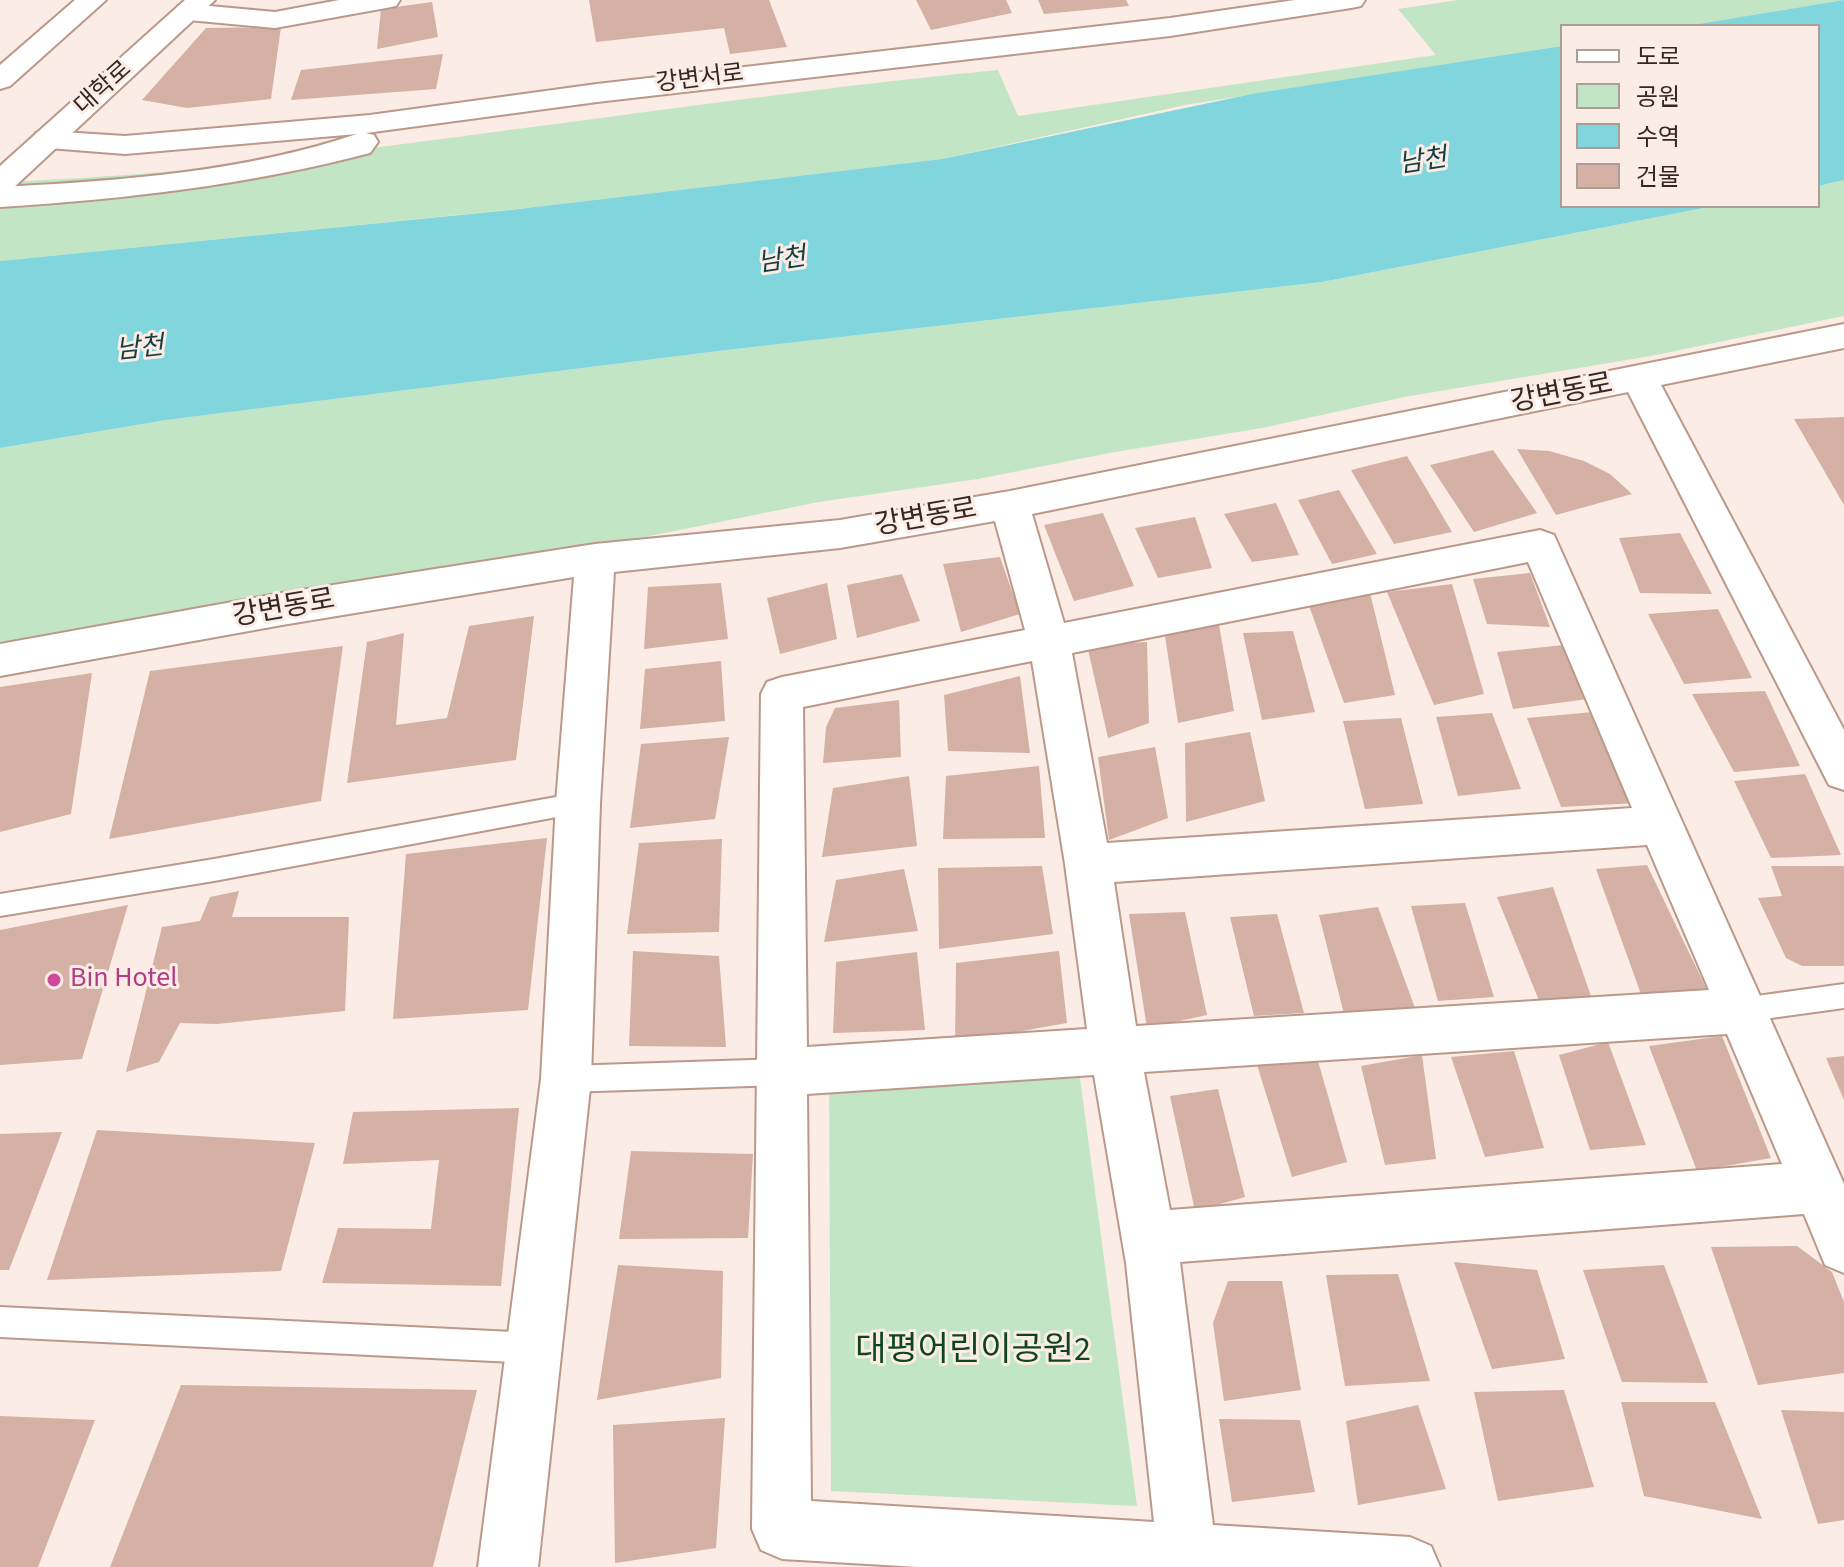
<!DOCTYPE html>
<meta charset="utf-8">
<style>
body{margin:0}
#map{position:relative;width:1844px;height:1567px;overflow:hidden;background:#fbece5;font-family:"Source Sans 3","Noto Sans KR",sans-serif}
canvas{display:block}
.legend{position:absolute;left:1560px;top:24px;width:260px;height:184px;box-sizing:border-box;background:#fbece5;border:2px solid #ac9e97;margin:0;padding:10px 14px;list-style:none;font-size:24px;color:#352822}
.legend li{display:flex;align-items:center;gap:16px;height:40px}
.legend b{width:40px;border:2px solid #ac9e97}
</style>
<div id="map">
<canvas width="1844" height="1567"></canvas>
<ul class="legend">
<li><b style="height:10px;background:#fff"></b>도로</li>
<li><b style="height:22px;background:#c2e5c5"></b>공원</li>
<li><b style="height:22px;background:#81d6de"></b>수역</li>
<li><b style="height:22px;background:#d5b0a4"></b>건물</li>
</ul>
</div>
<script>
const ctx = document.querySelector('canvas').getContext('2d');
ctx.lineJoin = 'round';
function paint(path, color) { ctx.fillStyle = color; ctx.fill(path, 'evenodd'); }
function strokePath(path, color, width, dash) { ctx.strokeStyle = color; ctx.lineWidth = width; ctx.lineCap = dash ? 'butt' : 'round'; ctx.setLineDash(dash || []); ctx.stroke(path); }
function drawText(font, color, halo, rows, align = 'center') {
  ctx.font = font + ' "Source Sans 3","Noto Sans KR",sans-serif'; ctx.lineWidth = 6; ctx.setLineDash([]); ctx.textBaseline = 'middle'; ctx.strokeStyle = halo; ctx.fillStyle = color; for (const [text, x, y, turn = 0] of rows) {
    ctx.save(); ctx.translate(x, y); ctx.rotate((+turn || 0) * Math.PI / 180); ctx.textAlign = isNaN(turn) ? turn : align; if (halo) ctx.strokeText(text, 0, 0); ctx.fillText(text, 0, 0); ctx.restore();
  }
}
const green = new Path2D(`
 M1458,0H1844L1687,26H1562V46L1185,105L942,159L536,207L0,261V183C54,179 109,177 163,172C442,144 719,97 998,70L1018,116L1436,55L1398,9Z
 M1844,180V316L1651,356L1404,397L1262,428L1109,453L978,479L819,502L605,545L145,623L0,643V448L166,420L727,350L1322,282L1714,206H1818V186Z
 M829,1069L1079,1071L1137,1506L831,1491Z`);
const water = new Path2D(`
 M1844,0V180L1818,186V26H1686Z
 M1562,46V206H1714L1322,282L727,350L166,420L0,448V261L510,210L942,159L1252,94Z`);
const building = new Path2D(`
 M589,0H769L787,47L730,54L724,28L596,42Z
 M916,0H1006L1012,13L931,30Z
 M1038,0H1126L1129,6L1044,14Z
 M432,2L438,37L377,49L381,9Z
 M281,27L271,99L187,108L142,100L206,28Z
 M443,54L436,89L291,100L301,70Z
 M1844,417V505L1794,419Z
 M1517,449L1549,451L1584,461L1610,474L1632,494L1556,515Z
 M1493,450L1537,513L1474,532L1430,465Z
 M1407,456L1452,532L1394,544L1351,470Z
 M1339,490L1377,554L1332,564L1298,500Z
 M1276,503L1299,555L1252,562L1224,514Z
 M1103,513L1134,586L1074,601L1044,525Z
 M1195,517L1212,568L1158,578L1135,528Z
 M1680,533L1712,594L1640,593L1619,538Z
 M1000,557L1020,614L961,632L943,564Z
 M1530,573L1550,627L1487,624L1473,579Z
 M902,574L920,621L857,638L847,585Z
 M721,583L728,639L644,649L648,587Z
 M827,583L837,639L780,654L767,598Z
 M1452,584L1484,694L1434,705L1387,592Z
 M1370,593L1395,695L1344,703L1308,603Z
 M1718,609L1752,678L1684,684L1648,614Z
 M534,616L516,760L347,783L367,642L404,633L396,725L447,718L469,626Z
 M1219,625L1234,711L1178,723L1164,629Z
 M1293,631L1315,712L1262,720L1243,633Z
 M1147,642L1149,723L1108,738L1087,645Z
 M1564,645L1588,699L1513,709L1497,652Z
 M343,646L321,801L109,839L150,671Z
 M721,661L725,721L640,729L645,669Z
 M92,673L71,814L0,832V687Z
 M1020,676L1030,753L948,751L944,695Z
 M1765,691L1800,766L1734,772L1692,694Z
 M899,700L901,757L823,763L826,727L835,708Z
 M1593,712L1637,803L1561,807L1527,718Z
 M1492,713L1521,789L1458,796L1436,717Z
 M1401,718L1423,804L1365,809L1343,721Z
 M1250,732L1265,801L1186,822L1185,743Z
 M729,737L715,819L630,828L641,744Z
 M1155,747L1168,818L1109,840L1098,757Z
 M1039,766L1045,838L943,839L946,776Z
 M1805,774L1841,855L1771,858L1734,781Z
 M909,776L917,846L822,857L833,788Z
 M547,838L528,1010L393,1019L406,854Z
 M722,839L719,932L627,934L639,843Z
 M1647,865L1707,990L1642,997L1596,869Z
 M1042,866L1053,934L939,949L938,868Z
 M1771,866H1844V966H1802L1786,958L1758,898L1782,896Z
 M904,869L918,931L824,942L836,880Z
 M1553,887L1591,996L1540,1003L1497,897Z
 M239,891L232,917H349L345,1011L217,1024L180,1023L159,1062L126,1072L162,927L200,921L210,897Z
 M1465,903L1494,997L1438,1001L1411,906Z
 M128,905L82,1059L0,1065V930Z
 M1378,907L1415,1008L1345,1018L1319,915Z
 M1185,912L1207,1015L1147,1028L1129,914Z
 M1277,914L1304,1013L1254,1016L1230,917Z
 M633,951L719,956L726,1047L629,1046Z
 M1059,951L1067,1023L955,1043L956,963Z
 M917,952L925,1030L833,1033L836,962Z
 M1722,1036L1771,1158L1697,1171L1649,1046Z
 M1608,1042L1646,1145L1590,1150L1559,1055Z
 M1514,1051L1544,1148L1485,1157L1451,1057Z
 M1422,1055L1436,1159L1385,1165L1361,1066Z
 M1844,1056V1100L1826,1058Z
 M1318,1061L1347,1162L1292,1177L1257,1065Z
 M1218,1089L1245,1197L1195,1211L1170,1096Z
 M519,1108L501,1286L322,1283L338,1228L431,1229L439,1160L343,1164L353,1112Z
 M97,1130L315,1143L281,1271L47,1280Z
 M62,1132L9,1270H0V1134Z
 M631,1151L753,1154L748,1238L619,1239Z
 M1797,1246L1832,1272L1844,1302V1373L1758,1385L1711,1247Z
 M1454,1262L1537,1270L1565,1359L1492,1369Z
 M618,1265L723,1271L721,1378L597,1400Z
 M1664,1265L1708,1383L1622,1382L1583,1270Z
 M1398,1274L1430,1381L1345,1386L1326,1275Z
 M1228,1281H1282L1301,1390L1224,1401L1213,1323Z
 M181,1385L477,1390L433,1567H110Z
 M1564,1390L1594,1487L1498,1501L1474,1392Z
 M1621,1402H1715L1762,1519L1644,1496Z
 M1418,1405L1446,1489L1358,1505L1346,1421Z
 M1781,1410L1844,1412V1520L1818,1524Z
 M0,1416L95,1420L38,1567H0Z
 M725,1418L716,1548L615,1563L613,1425Z
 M1219,1419L1300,1420L1315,1492L1232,1502Z`);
const lane = new Path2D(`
 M578,793L587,796L590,803L587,810L578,813L214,881L0,916V894L214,859Z
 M1844,984V1008L1742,1022L1733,1019L1729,1010L1733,1001L1742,998Z
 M782,1059L792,1063L796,1072L792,1081L782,1085L566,1092L556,1088L552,1079L556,1070L566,1066Z
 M0,1307L534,1333L545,1337L549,1348L545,1359L534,1363L0,1337Z`);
const street = new Path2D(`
 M339,0H400L396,6L386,8L275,28L188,20L178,18L174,12L178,6L188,4L275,12Z
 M1844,324V348L1661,385L1844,730V790L1829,785L1628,392L1032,514L1064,623L1540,530L1554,535L1844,1184V1273L1825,1265L1804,1214L1180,1262L1213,1525L1410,1537L1431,1546L1440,1567H918L782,1559L761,1550L752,1529L761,694L767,682L782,677L1025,630L995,521L840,548L614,572L600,803L591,1079L538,1567H478L541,1079L556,803L574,577L282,625L0,676V644L282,593L595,544L840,520L1010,491ZM1528,562L1632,808L1107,843L1072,653ZM1032,661L1065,864L1087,1029L807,1047L803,707ZM1647,845L1709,990L1136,1026L1114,882ZM1727,1034L1782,1164L1170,1210L1144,1072ZM1094,1075L1126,1263L1154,1522L811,1501L807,1094Z`);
const secondary = new Path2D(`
 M1295,0H1365L1361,6L1351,8L1170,36L597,102L366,133L374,135L378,142L370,153C248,185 126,199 0,207V187C120,181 244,172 357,134L125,154L36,147L32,140L36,133L47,131L125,136L370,115L597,84L1170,18Z`);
const primary = new Path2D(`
 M75,0H106L10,86L0,89V65Z
 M185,0H215L11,190L0,193V166Z`);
const markers = [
 [54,980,8,"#d1479c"]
];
const farStreetnames = [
 ["강변서로",700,80,-7],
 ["대학로",104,89,-42]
];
const farWaternames = [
 ["남천",1423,163,-9],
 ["남천",782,262,-9],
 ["남천",140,350,-6]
];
const streetNames = [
 ["강변동로",1562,395,-11],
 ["강변동로",926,519,-10],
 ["강변동로",284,610,-10]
];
const hotelNames = [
 ["Bin Hotel",70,980]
];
const nearParknames = [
 ["대평어린이공원2",973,1353]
];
paint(green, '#c2e5c5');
paint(water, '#81d6de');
paint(building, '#d5b0a4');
strokePath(lane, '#bb998a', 4);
strokePath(street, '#bb998a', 4);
strokePath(secondary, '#bb998a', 4);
strokePath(primary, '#bb998a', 4);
paint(lane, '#fff');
paint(street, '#fff');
paint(secondary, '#fff');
paint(primary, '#fff');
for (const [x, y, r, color] of markers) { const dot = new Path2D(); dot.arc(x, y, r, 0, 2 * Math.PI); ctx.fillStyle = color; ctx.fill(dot); strokePath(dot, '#fbece5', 3); }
drawText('24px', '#352822', '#fbece5', farStreetnames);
drawText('italic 26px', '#153e42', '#fbece5', farWaternames);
drawText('28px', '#352822', '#fbece5', streetNames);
drawText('28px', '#b23c85', '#fbece5', hotelNames, 'left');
drawText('34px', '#0e461c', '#fbece5', nearParknames);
</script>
